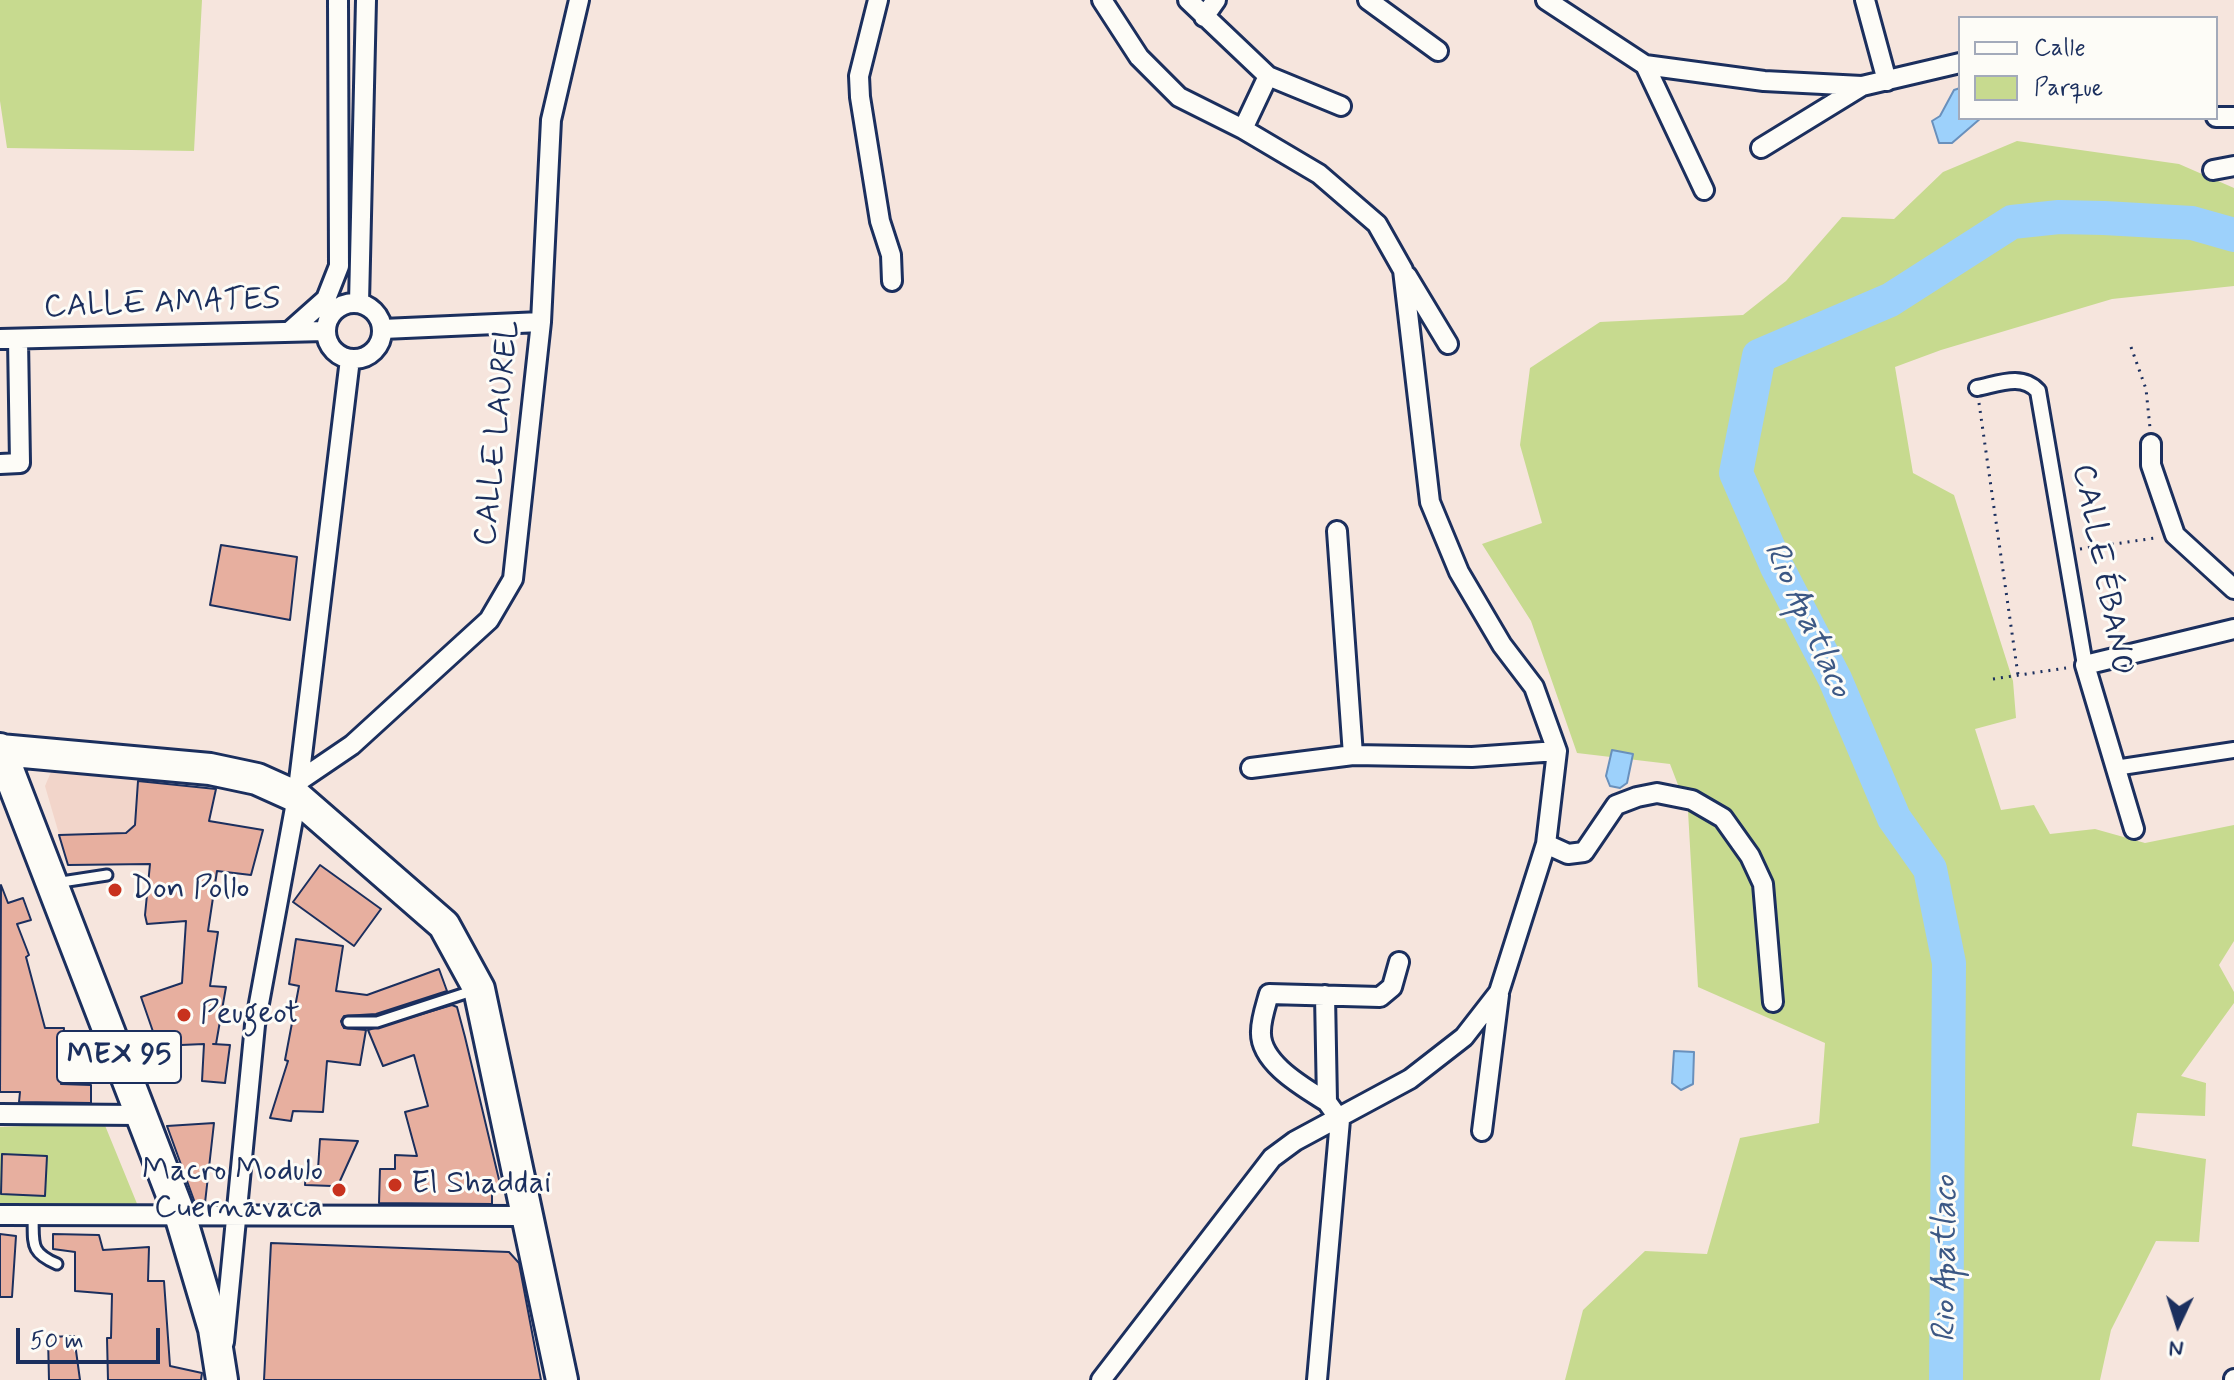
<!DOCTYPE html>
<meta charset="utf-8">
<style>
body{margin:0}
#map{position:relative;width:2234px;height:1380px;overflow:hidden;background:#f6e5dd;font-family:Mynerve,sans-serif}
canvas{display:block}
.legend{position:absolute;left:1958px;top:16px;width:260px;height:104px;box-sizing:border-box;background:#fdfcf7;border:2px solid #a3aaba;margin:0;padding:10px 14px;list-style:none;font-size:24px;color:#1b2f5e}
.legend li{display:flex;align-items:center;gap:16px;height:40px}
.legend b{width:40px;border:2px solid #a3aaba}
.north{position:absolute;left:2138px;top:1284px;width:80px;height:80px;-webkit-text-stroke:6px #fdfcf7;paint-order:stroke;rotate:184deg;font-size:22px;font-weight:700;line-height:32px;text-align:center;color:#1b2f5e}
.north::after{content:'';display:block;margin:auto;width:28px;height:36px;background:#1b2f5e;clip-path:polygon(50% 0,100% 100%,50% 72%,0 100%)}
.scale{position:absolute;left:16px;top:1328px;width:144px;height:36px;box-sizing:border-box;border:4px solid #1b2f5e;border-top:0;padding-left:10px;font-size:24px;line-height:28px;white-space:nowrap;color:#1b2f5e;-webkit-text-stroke:6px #fdfcf7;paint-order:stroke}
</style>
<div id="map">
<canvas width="2234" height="1380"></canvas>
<ul class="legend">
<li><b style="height:10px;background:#fdfcf7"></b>Calle</li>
<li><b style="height:22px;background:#c7da8f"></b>Parque</li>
</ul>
<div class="north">N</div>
<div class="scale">50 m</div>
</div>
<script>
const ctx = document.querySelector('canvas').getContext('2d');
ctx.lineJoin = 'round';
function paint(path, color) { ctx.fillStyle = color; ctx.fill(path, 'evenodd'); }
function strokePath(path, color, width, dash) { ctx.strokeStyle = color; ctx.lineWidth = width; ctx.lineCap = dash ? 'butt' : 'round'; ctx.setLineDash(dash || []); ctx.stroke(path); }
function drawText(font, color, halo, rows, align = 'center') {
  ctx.font = font + ' Mynerve,sans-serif'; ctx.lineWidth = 6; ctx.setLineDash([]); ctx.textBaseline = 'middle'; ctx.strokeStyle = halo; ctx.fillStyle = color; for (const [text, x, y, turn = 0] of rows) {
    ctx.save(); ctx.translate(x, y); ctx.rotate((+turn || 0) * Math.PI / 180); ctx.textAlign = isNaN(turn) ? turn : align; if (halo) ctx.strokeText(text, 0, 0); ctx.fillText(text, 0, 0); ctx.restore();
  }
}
const built = new Path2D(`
 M51,772L171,775L165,864L68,865L45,786Z`);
const green = new Path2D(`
 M0,0H202L194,151L7,148L0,101Z
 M2017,141L2179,164L2234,188V286L2112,299L1941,350L1895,367L1913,473L1954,495L2013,681L2016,718L1975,729L2001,810L2034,805L2050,834L2095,829L2145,843L2234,825V941L2219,965L2234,992V1003L2181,1076L2206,1083L2205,1116L2137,1113L2132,1146L2206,1159L2199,1242L2156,1241L2111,1330L2100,1380H1565L1583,1310L1645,1251L1707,1254L1740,1138L1819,1123L1825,1043L1698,987L1688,811L1670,764L1577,753L1531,621L1482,544L1542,523L1520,445L1530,368L1600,322L1743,315L1786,281L1842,217L1894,219L1943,172Z
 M104,1123L140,1211L0,1205V1127Z`);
const water = new Path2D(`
 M1960,88V118H1981L1952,143H1939L1932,121L1940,116L1954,90Z
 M1612,750L1633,754L1627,783L1620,788L1610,786L1606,776Z
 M1674,1051L1694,1052L1693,1084L1681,1090L1672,1083Z`);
const river = new Path2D(`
 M1946,1380L1949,963L1930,869L1894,818L1835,679L1777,567L1736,473L1759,356L1890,300L2012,222L2059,217L2104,218L2192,223L2234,235`);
const building = new Path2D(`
 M221,545L297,557L290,620L210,605Z
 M138,781L216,789L209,821L263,830L251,875L217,871L208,931L218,932L210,986L226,987L216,1044H213L230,1045L225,1083L202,1081L204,1044L158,1046L141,997L182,983L186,921L147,924L145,915L150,864L68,865L59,835L126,833L135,825Z
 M320,865L381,909L354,946L293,902Z
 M1,885L8,903L23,898L31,920L17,924L29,955L26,957L45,1028H64L61,1084L91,1085V1103L19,1102L20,1092H0Z
 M296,939L343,946L336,991L367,995L439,969L447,991L376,1014L344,1016L341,1021L344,1028L366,1030L360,1065L327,1061L323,1112L293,1111L291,1121L270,1118L288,1061L285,1060L299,986L289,984Z
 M452,1005L457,1007L465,1037L501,1188L492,1190V1204L379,1203L380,1169H395V1155L417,1156L405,1112L428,1106L414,1055L383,1066L368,1030Z
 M214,1123L205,1203H195L167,1126Z
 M320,1139L358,1141L339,1183L332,1186L305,1185L306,1169H318Z
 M2,1154L47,1156L45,1196L1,1194Z
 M0,1234L16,1236L12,1297H0Z
 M53,1234L99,1235L103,1250L149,1247L148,1281H164L170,1366L202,1373L201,1380H108L107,1338H111L112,1294L75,1291V1252L53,1249Z
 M271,1243L509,1252L519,1263L541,1380H264Z
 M74,1336L80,1380H49L48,1337Z`);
const path = new Path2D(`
 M2131,347L2146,389L2150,428
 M1979,403L2018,675
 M2080,549L2155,538
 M1993,679L2066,668`);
const service = new Path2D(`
 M55,883L107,875
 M348,1022H377L475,990
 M33,1216C34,1243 29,1252 57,1264`);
const pedestrian = new Path2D(`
 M1977,388C1998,384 2022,373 2038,391L2085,665
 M2115,768L2234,750`);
const minor = new Path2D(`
 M878,0L859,76L860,97L880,221L891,255L892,281
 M1188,0L1268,76L1341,106
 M1368,0L1438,51
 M1546,0L1645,65L1764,81L1862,86L1960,63
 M1865,0L1887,81
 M1204,17L1216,0
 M1645,65L1704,190
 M2216,117H2234
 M1243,129L1268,76
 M1761,148L1862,86
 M2213,170L2234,166
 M1407,276L1448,344
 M359,303L366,0
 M326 331a28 28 0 1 1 56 0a28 28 0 1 1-56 0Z
 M383,329L541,322
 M290,331L326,299L339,266L338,0
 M0,339L325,331
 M2151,444V465L2175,535L2234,589
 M0,464L20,463L18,339
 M1337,531L1353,755
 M1251,768L1353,755L1472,757L1557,751
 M299,781L352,745L489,620L513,579L541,322L551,120L579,0
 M2134,829L2085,665L2234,629
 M1546,844L1568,854L1584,852L1616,805L1637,797L1657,793L1692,800L1723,818L1750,856L1763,884L1773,1002
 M1327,1102C1305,1088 1259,1063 1261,1031C1261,1019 1266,1005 1269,994L1380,997L1392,987L1399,962
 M0,1114L141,1115
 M1482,1131L1499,995
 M0,1215L530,1216
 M224,1342L255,1025L297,797L350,359
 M1101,1380L1272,1158L1295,1141L1410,1079L1464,1037L1499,992L1546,844L1557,751L1534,687L1502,645L1459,572L1430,502L1403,270L1377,224L1319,174L1243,129L1179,97L1139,57L1102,0
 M1317,1380L1340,1120L1327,1102L1325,995
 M2234,1380V1379`);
const primary = new Path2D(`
 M0,749L181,1218L214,1329L222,1380
 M0,750L210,769L257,779L297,797L444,925L479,989L562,1380`);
const markers = [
 [115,890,8,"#c8321e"],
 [184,1015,8,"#c8321e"],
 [395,1185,8,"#c8321e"],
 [339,1190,8,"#c8321e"]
];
const shields = [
 [119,1057,124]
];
const shieldNames = [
 ["MEX 95",119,1057]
];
const streetNames = [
 ["CALLE AMATES",162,305,-2],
 ["CALLE LAUREL",499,433,-84],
 ["CALLE ÉBANO",2101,570,79]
];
const poiNames = [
 ["Don Pollo",131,890],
 ["Peugeot",200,1015],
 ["Macro Modulo",323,1172,"right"],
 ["Cuernavaca",323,1209,"right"],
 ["El Shaddai",411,1185]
];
const waterNames = [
 ["Rio Apatlaco",1806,620,65],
 ["Rio Apatlaco",1947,1259,-90]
];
paint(built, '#f2d5ca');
paint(green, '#c7da8f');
paint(water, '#9dd1fb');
strokePath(water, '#6990bc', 2);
strokePath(river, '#9dd1fb', 34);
paint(building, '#e7af9f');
strokePath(building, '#1b2f5e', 2);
strokePath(service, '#1b2f5e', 15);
strokePath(pedestrian, '#1b2f5e', 20);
strokePath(minor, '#1b2f5e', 24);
strokePath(primary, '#1b2f5e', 36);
strokePath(path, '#1b2f5e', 3, [2, 6]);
strokePath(service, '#fdfcf7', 9);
strokePath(pedestrian, '#fdfcf7', 14);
strokePath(minor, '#fdfcf7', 18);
strokePath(primary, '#fdfcf7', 30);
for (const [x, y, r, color] of markers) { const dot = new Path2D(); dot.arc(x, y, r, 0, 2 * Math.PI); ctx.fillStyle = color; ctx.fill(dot); strokePath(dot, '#fdfcf7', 3); }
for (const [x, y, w] of shields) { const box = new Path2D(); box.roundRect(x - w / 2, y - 26, w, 52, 6); ctx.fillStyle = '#fdfcf7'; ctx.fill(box); strokePath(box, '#1b2f5e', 2); }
drawText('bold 30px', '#1b2f5e', null, shieldNames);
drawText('32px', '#1b2f5e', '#fdfcf7', streetNames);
drawText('32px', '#1b2f5e', '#fdfcf7', poiNames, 'left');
drawText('italic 34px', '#3c5885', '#fdfcf7', waterNames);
</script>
